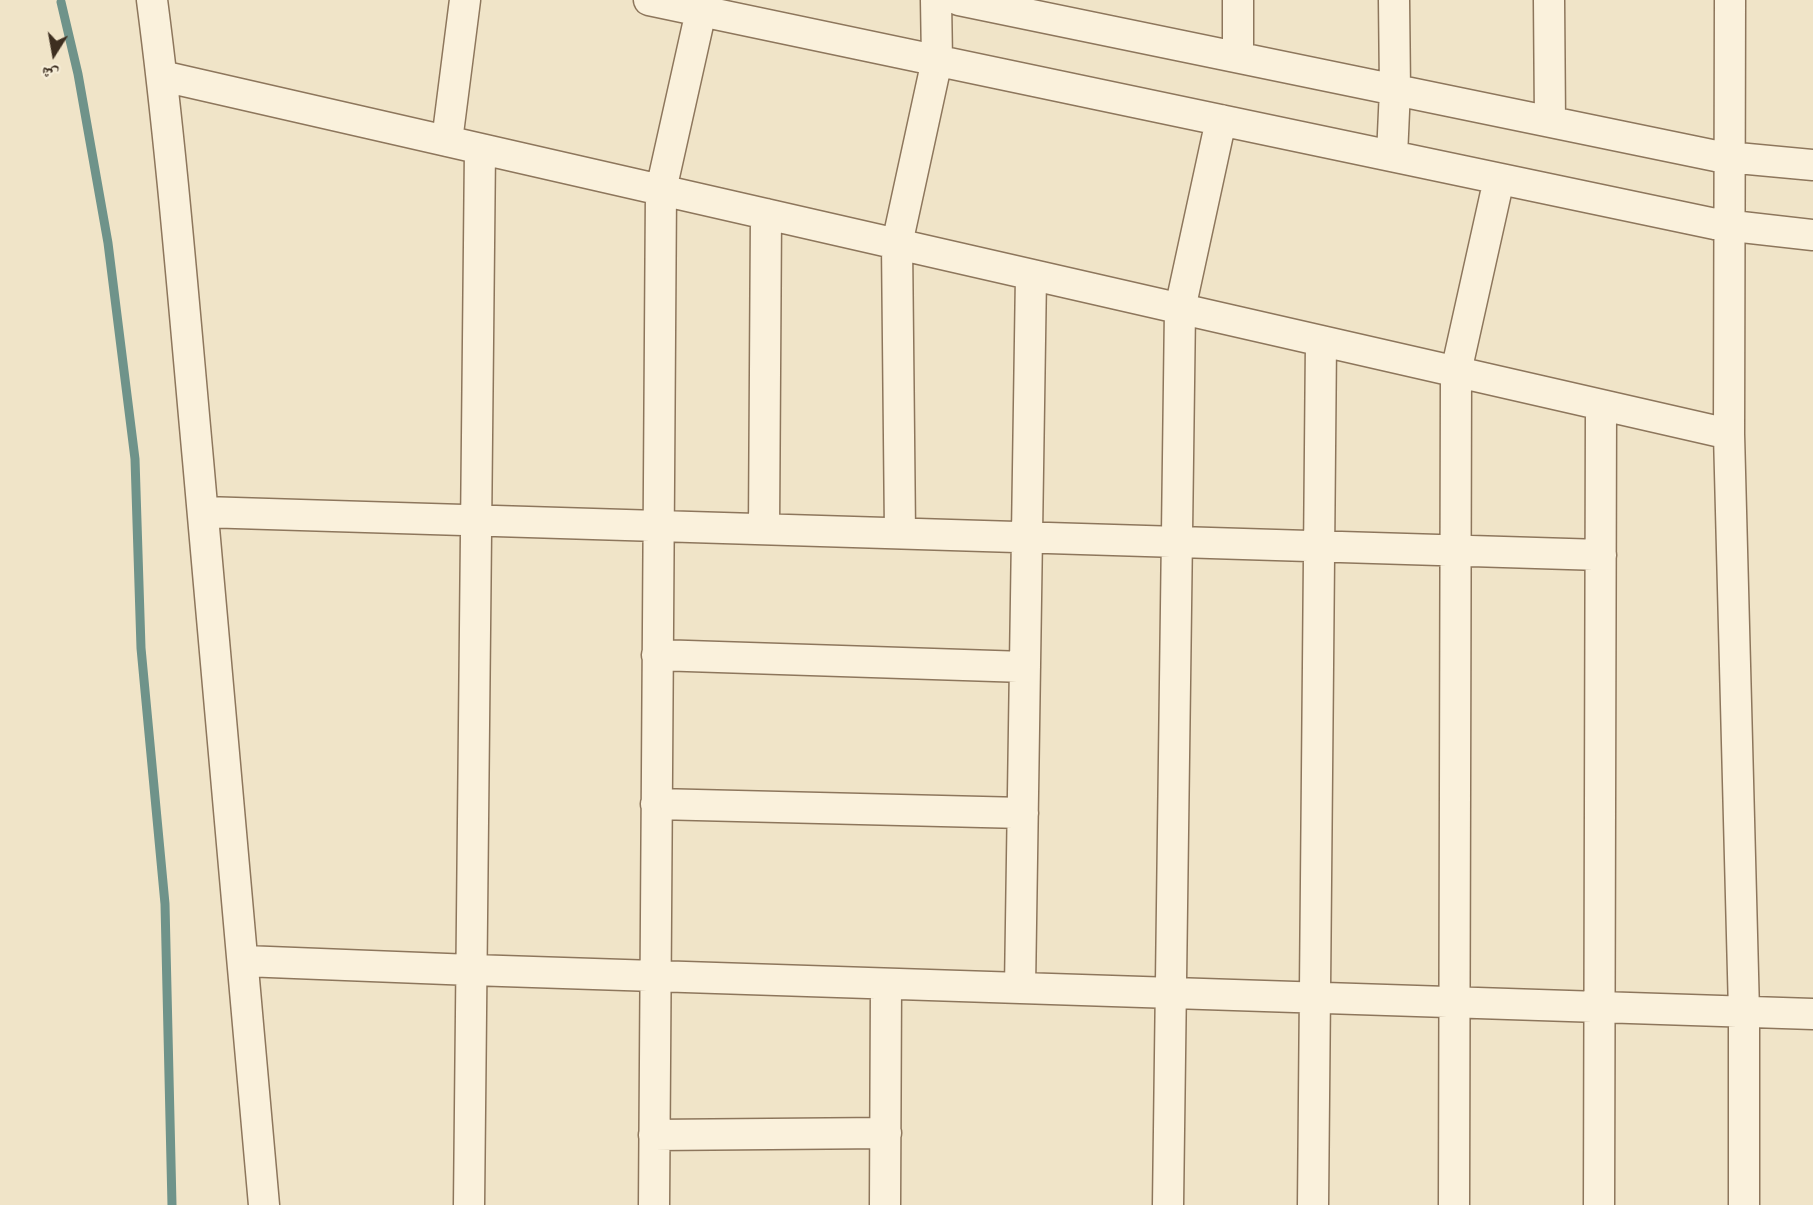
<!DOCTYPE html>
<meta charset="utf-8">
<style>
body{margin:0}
#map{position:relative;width:1813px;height:1205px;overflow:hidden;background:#f0e4c8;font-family:Georgia,"Noto Naskh Arabic",serif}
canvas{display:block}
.north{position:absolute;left:24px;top:24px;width:60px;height:60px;-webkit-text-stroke:4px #f7eed8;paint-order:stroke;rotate:191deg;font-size:16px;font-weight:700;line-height:24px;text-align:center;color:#3d2e20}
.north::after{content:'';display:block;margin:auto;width:21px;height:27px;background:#3d2e20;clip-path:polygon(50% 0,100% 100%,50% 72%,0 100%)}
</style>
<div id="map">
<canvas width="1813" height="1205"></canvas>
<div class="north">ش</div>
</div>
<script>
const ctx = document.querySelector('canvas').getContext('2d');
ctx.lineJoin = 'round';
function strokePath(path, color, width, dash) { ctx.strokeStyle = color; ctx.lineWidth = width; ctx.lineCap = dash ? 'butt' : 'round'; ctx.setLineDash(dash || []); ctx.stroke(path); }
const stream = new Path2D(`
 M61,2L78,74L108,243L135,459L141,648L165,904L172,1205`);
const minor = new Path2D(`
 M152,0C172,153 184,307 198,460C221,708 244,956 264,1205
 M649,0L1715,224L1813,235
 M959,0L1716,156L1813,165
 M1549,0L1550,121
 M1730,0L1729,434L1744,1012V1205
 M1238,56V0
 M162,76L1729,434
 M447,141L465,0
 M1392,156L1395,89L1394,0
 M203,512L1601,555
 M764,529L766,214
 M900,533L897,244L937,60L936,0
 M657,655L1025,667
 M656,804L1023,813
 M244,961L472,970L1813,1014
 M1020,988L1031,275
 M654,1135L886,1133
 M469,1205L480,149
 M654,1205L661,190L701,11
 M885,1205L886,984
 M1168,1205L1180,309L1221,120
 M1313,1205L1321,341
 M1454,1205L1456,372L1499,179
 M1599,1205L1601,405`);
strokePath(stream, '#6f938a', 9);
strokePath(minor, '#8d765c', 33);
strokePath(minor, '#faf1dc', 30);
</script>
